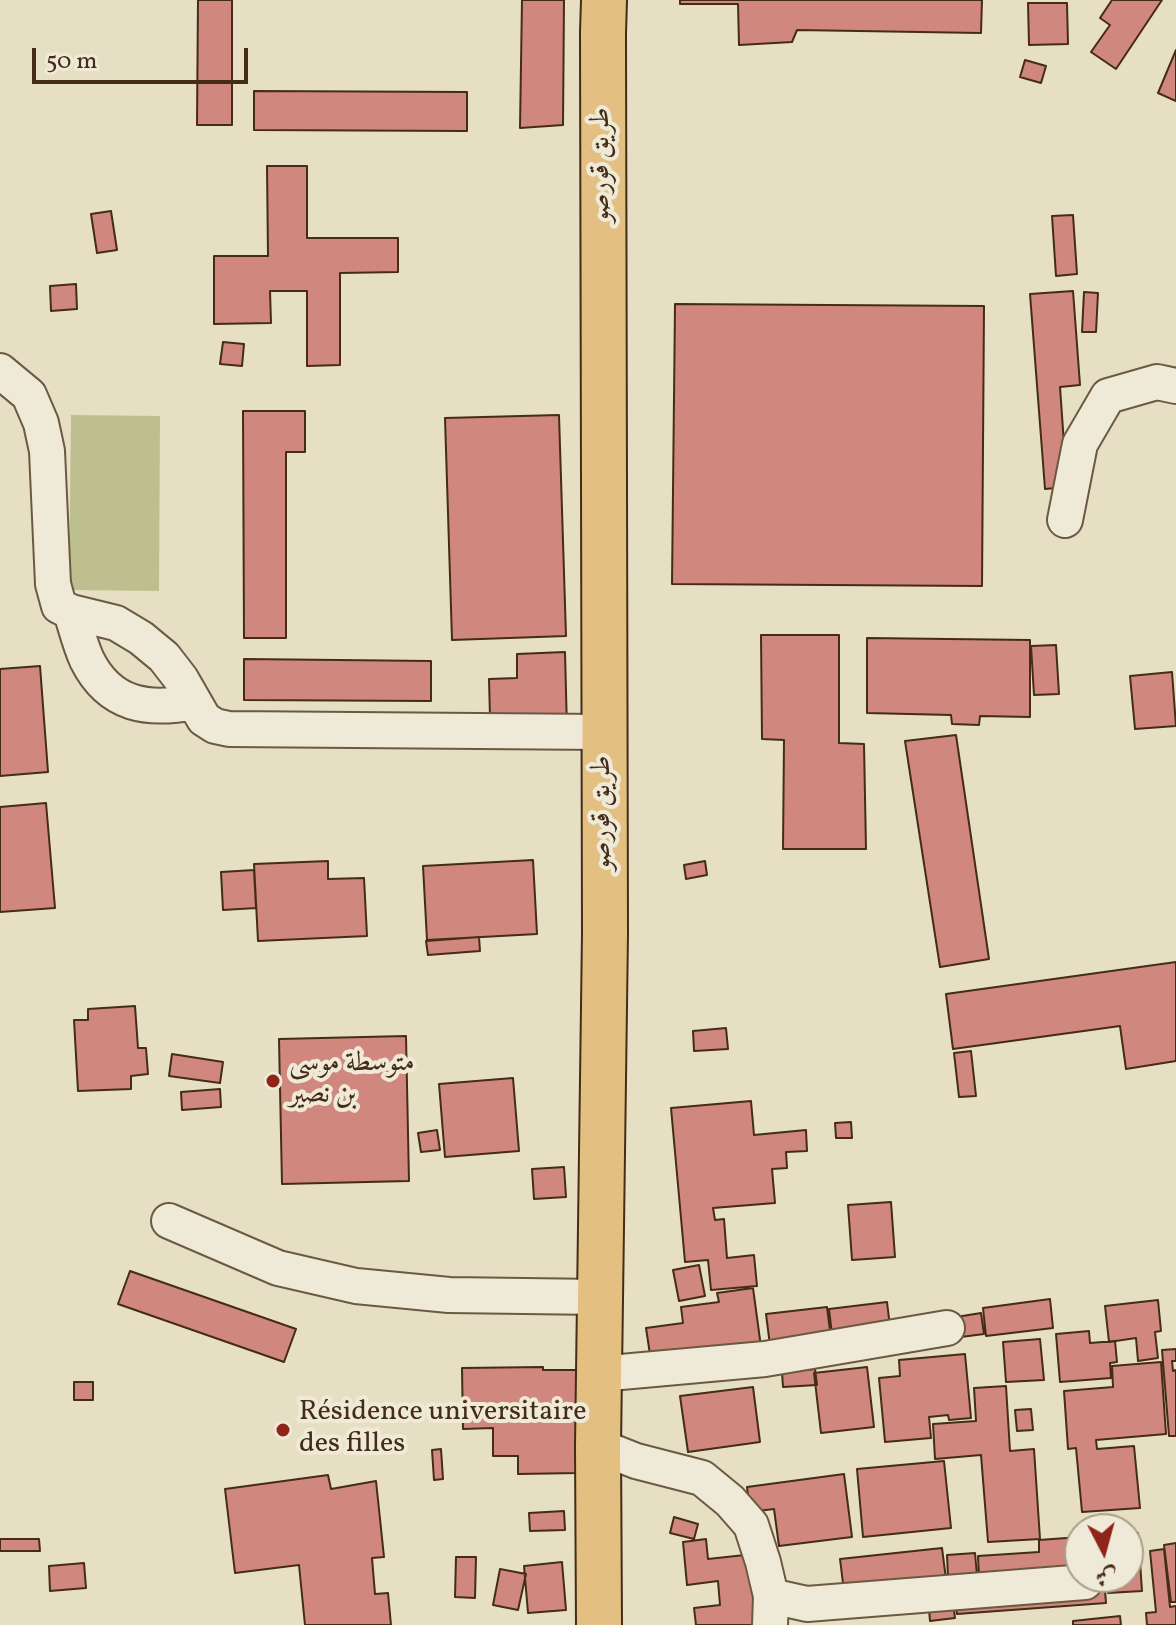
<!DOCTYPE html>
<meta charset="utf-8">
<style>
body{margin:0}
#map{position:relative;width:1176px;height:1625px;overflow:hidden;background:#e6dfc3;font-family:Vollkorn,Amiri,serif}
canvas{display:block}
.north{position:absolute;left:1064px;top:1513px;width:80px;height:80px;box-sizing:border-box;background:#efead8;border:2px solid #ab9e8a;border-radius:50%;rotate:174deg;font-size:22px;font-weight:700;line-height:32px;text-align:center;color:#442c16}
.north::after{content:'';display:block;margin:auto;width:28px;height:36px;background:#8f2418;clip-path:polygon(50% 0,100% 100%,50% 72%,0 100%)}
.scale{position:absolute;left:32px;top:48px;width:216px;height:36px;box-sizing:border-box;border:4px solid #442c16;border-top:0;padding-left:10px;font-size:24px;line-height:28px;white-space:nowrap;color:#442c16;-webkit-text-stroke:6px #efead8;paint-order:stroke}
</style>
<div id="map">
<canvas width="1176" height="1625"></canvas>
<div class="north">ش</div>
<div class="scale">50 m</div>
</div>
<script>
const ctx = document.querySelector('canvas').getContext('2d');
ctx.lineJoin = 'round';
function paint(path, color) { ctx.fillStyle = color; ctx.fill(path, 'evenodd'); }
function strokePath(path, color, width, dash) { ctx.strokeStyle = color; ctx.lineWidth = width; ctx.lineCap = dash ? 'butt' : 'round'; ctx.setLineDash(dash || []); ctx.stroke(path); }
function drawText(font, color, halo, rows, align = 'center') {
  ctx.font = font + ' Vollkorn,Amiri,serif'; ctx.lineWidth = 8; ctx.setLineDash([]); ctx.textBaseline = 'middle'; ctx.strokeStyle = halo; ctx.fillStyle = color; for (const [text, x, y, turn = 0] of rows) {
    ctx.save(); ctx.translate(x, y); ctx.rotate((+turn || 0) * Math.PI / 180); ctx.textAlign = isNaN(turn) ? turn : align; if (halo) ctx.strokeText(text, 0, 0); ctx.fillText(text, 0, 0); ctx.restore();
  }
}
const green = new Path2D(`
 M71,415L160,416L159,591L69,590Z`);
const building = new Path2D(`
 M198,0H232V125H197Z
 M522,0H564L563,125L520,128Z
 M680,0H982L981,33L797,30L792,42L739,45L738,4H680Z
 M1112,0H1162L1116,69L1091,52L1110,25L1100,18Z
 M1028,3H1067L1068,44L1029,45Z
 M1176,50V101L1158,93Z
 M1025,60L1046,66L1041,83L1020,77Z
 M254,91L467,92V131L254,130Z
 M267,166H307V238H398V272L340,273V365L307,366V291H270L271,323L214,324V256H268Z
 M111,211L117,250L97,253L91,214Z
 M1073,215L1077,274L1056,276L1052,216Z
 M76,284L77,309L51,311L50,286Z
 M1073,291L1080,385L1060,387L1067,487L1045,489L1030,294Z
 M1084,292L1098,293L1096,332H1082Z
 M675,304L984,306L982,586L672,584Z
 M223,342L244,344L242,366L220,364Z
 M243,411H305V452H286V638H244Z
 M559,415L566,636L452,640L445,418Z
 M761,635H839V743L864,744L866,849H783L784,740L762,739Z
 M867,638L1030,640V717L980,716L979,725L952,724L951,715L867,713Z
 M1056,645L1059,694L1034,695L1031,646Z
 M565,652L567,730L490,717L489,679L517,678V654Z
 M244,659L431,661V701L244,700Z
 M40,666L48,772L0,776V669Z
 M1172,672L1176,726L1135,729L1130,676Z
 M956,735L989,959L940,967L905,741Z
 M46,803L55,908L0,912V807Z
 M533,860L537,934L427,940L423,866Z
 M328,861V879L364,878L367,936L258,941L254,864Z
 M705,861L707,875L686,879L684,865Z
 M254,870L256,908L223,910L221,872Z
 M479,937L480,951L428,955L426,941Z
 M1176,962V1061L1126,1069L1120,1026L953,1049L946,994Z
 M135,1006L138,1048H146L148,1074L131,1076V1089L78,1091L74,1020H88V1009Z
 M726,1028L728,1049L694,1051L693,1031Z
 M406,1036L409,1181L282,1184L279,1039Z
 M971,1051L976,1096L959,1097L954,1053Z
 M172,1054L223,1062L220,1083L169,1076Z
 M513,1078L519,1151L445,1157L439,1084Z
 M220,1089L221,1107L182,1110L181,1092Z
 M751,1101L754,1135L806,1130L807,1151L786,1152L787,1168L772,1169L775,1203L713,1208L715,1220L724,1219L727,1258L754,1255L757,1286L711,1290L708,1260L685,1262L671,1108Z
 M851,1122L852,1138H836L835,1123Z
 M437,1130L440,1150L421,1152L418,1133Z
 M564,1167L566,1197L534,1199L532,1169Z
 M891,1202L895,1257L852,1260L848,1205Z
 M699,1265L705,1296L679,1301L673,1270Z
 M130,1271L296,1329L284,1362L118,1304Z
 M753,1288L761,1347L651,1361L646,1328L683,1323L681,1307L719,1302L717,1293Z
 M1050,1299L1053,1328L986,1336L983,1308Z
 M1158,1300L1161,1331L1155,1332L1158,1358L1138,1361L1136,1338L1109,1342L1105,1306Z
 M887,1302L891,1335L833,1343L829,1309Z
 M827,1307L832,1346L771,1353L766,1314Z
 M981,1313L984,1334L953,1338L950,1318Z
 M1089,1331L1090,1343L1115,1341L1117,1362L1110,1363L1111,1378L1060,1382L1056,1334Z
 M1040,1339L1044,1380L1006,1382L1003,1342Z
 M1176,1349V1361H1172L1173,1371L1176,1370V1436H1169L1162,1350Z
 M965,1354L971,1418L949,1420L948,1415L929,1417L931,1438L885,1442L879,1378L900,1376L899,1360Z
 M1161,1362L1166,1434L1096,1440L1097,1449L1134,1446L1140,1508L1082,1512L1076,1448L1068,1449L1064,1391L1113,1387L1112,1366Z
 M543,1367V1370H577L578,1473L518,1474V1456H493V1428L463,1429L462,1368Z
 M867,1367L874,1427L821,1433L814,1373Z
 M815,1369L817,1385L783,1387L782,1372Z
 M74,1382H93V1400H74Z
 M1006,1386L1010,1451L1034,1449L1040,1539L988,1542L981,1455L935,1459L933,1424L976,1421L974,1388Z
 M753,1387L760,1442L688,1452L680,1396Z
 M1031,1409L1033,1430L1017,1431L1015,1410Z
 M441,1449L443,1479L434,1480L432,1450Z
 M944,1461L951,1528L863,1537L857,1469Z
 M844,1474L852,1537L779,1546L774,1509L750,1512L747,1487Z
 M328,1475L331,1489L376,1481L384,1557L372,1558L375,1594L388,1593L391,1625H305L299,1565L235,1573L225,1489Z
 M564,1511L565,1530L530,1531L529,1513Z
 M674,1517L698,1524L694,1539L670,1533Z
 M1138,1533L1142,1591L1108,1593L1106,1577H1128V1534Z
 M1080,1537V1577H1104L1106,1603L957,1614L954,1579L979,1577L978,1556L1039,1552V1540Z
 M0,1539H39L40,1551H0Z
 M706,1539L708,1559L754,1554L761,1625H696L694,1608L720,1605L718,1581L687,1585L683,1542Z
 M1176,1543V1602H1171L1164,1545Z
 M942,1548L946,1579L950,1578L955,1618L930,1621L928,1598L846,1608L840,1559Z
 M1164,1549L1170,1607L1176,1606V1625H1147L1146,1613L1156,1612L1150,1551Z
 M975,1553L977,1575L948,1577L947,1555Z
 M456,1557H476L475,1598L455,1597Z
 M562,1562L566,1610L528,1613L524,1566Z
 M84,1563L86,1588L50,1591L49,1566Z
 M500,1569L526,1574L518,1610L493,1605Z
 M1120,1616L1121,1625H1073V1621Z`);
const minor = new Path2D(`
 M0,371L29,395L41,423L47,451L53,584L59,606L71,612L116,623L141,638L164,657L181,679L204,719L215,726L229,729L604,732
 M1065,520L1080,444L1108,396L1157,382L1176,386
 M71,612C76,628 80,645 87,660C110,706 148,711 194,702
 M169,1221L278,1268L356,1286L449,1295L600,1297
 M599,1374L765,1359L947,1328
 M598,1446L636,1461L702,1478L730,1501L751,1525L763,1562L771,1596L770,1625
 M771,1596L807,1604L1085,1582`);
const major = new Path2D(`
 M599,1625L598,1446L605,933L603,33L604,0`);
const markers = [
 [273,1081,8,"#8f2418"],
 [283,1430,8,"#8f2418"]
];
const streetNames = [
 ["طريق قورصو",603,165,-90],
 ["طريق قورصو",604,813,-90]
];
const poiNames = [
 ["متوسطة موسى",289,1065],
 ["بن نصير",289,1097],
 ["Résidence universitaire",299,1414],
 ["des filles",299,1446]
];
paint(green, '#bdc08e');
paint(building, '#d0877d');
strokePath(building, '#442c16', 2);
strokePath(minor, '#6c5941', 38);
strokePath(major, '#442c16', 48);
strokePath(minor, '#efead8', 34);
strokePath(major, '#e3c082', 44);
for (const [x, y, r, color] of markers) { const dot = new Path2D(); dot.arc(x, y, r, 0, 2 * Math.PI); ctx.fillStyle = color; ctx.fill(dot); strokePath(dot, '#efead8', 3); }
drawText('28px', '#442c16', '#efead8', streetNames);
drawText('28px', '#442c16', '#efead8', poiNames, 'left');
</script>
